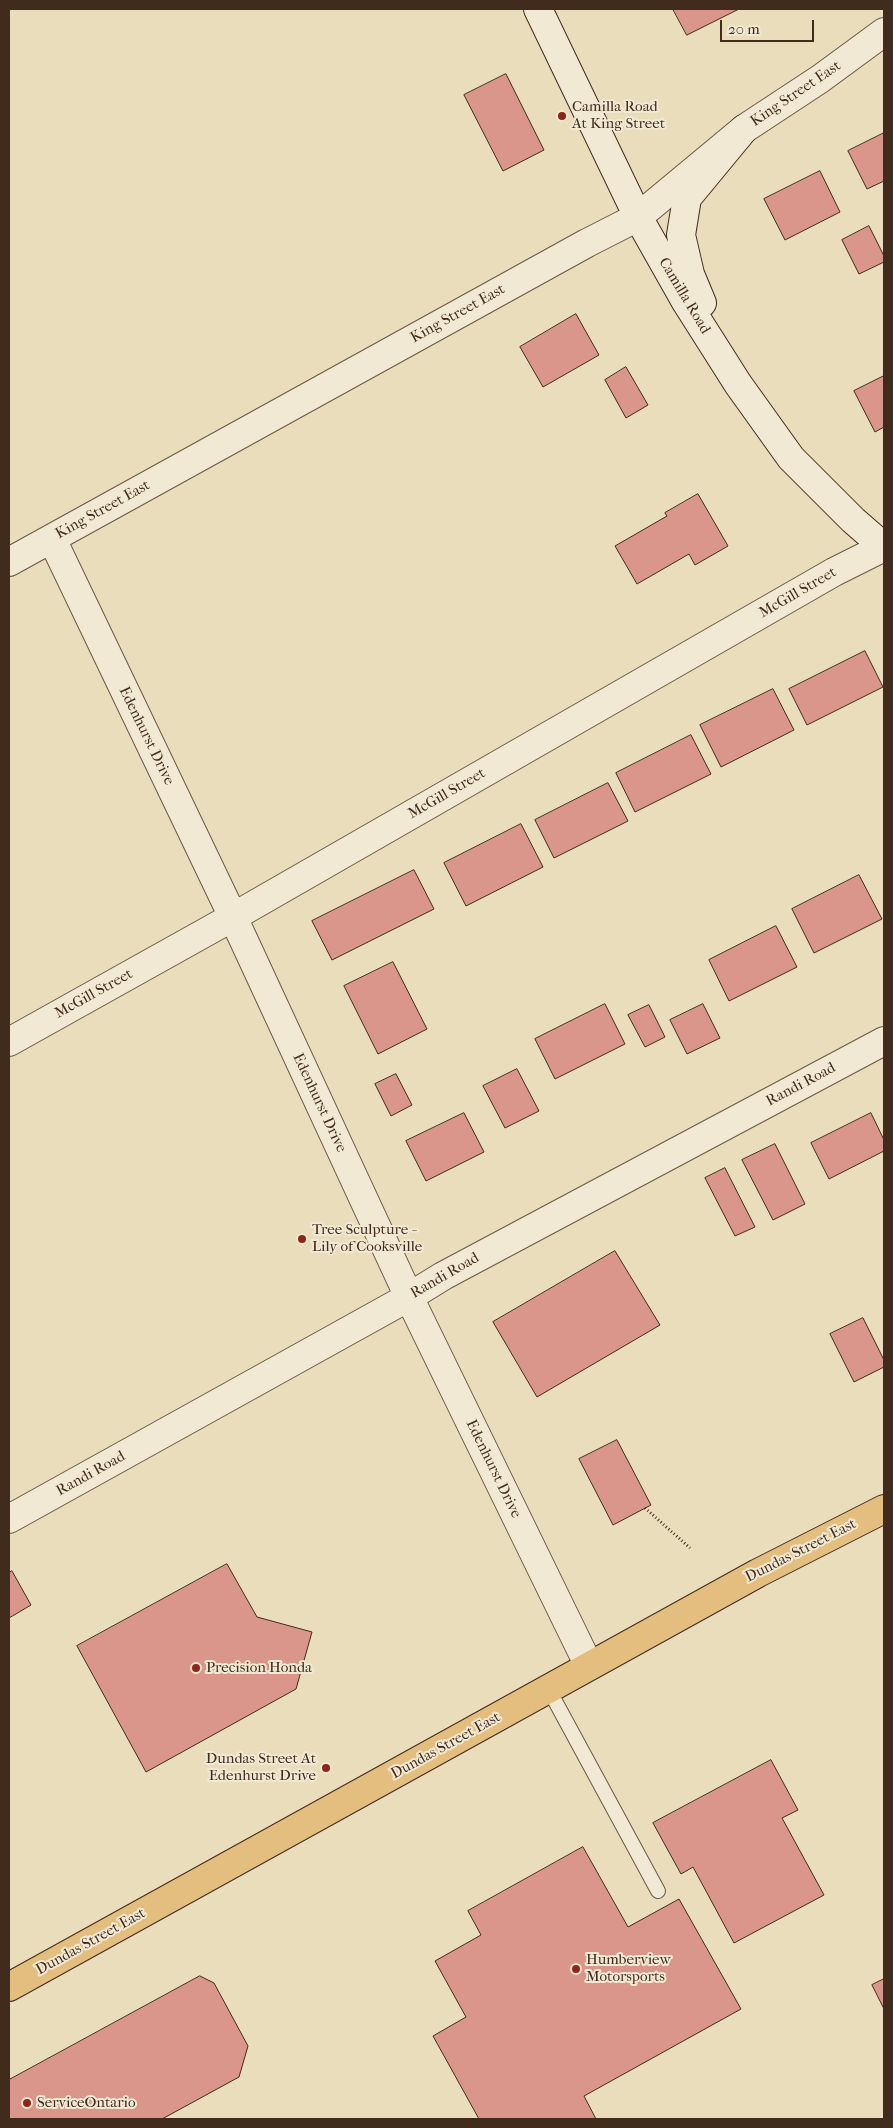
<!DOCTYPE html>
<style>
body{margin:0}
#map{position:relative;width:893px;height:2128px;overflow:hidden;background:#e9ddbc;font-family:"IM FELL French Canon",serif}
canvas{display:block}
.frame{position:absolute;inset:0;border:10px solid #412b1d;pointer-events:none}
.scale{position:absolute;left:720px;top:20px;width:94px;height:22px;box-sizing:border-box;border:2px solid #412b1d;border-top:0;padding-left:6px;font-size:15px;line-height:18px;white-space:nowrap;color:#412b1d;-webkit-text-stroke:4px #f1e9d3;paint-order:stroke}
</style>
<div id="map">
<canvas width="893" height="2128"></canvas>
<div class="frame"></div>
<div class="scale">20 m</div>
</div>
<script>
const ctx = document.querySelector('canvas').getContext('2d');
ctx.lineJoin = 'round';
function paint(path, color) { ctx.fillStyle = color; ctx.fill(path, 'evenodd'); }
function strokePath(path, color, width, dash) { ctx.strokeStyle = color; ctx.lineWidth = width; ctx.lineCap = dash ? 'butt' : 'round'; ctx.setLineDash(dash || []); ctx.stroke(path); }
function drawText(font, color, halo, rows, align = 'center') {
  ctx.font = font + ' "IM FELL French Canon",serif'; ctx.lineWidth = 4; ctx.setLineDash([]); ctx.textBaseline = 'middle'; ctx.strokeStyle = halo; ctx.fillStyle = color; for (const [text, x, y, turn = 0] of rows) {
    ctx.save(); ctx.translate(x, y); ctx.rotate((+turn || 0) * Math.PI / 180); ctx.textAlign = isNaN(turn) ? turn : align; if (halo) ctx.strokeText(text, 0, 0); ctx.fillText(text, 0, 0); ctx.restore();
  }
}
const building = new Path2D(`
 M673,9H739L687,35Z
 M506,74L544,150L503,171L464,95Z
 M884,133V181L867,189L848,151Z
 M820,171L840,212L785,240L764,199Z
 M869,226L884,256V262L859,274L842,240Z
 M576,314L599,355L543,387L520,347Z
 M626,367L648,405L626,418L605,380Z
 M884,376V427L875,432L854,391Z
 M698,494L728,546L695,565L689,554L637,584L615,546L667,516L665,513Z
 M865,651L883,687L807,725L789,689Z
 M773,689L794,730L721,767L700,725Z
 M691,735L711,774L635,812L616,773Z
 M608,783L628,821L554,858L535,820Z
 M521,824L543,867L466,906L444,863Z
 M414,870L434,909L332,960L312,921Z
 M859,875L882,919L814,953L792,909Z
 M776,926L797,967L729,1001L709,960Z
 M393,962L427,1029L378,1054L344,986Z
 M605,1004L625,1044L555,1079L535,1039Z
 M703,1004L720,1038L687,1054L670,1020Z
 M649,1005L665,1037L645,1047L628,1015Z
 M517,1069L539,1111L505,1128L483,1086Z
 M396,1074L412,1105L391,1116L375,1084Z
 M464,1113L484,1152L426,1181L406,1141Z
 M871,1113L884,1140V1151L829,1179L811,1143Z
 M775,1144L805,1204L773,1220L742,1160Z
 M725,1168L755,1227L735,1236L705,1178Z
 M615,1251L660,1325L537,1397L493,1322Z
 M863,1318L884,1360V1367L854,1382L830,1334Z
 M617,1440L651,1505L613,1525L579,1459Z
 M227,1564L257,1617L312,1632L296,1689L146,1772L77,1646Z
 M12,1571L31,1605L9,1618V1573Z
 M771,1760L798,1810L782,1818L824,1895L734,1943L693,1867L681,1874L653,1823Z
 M583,1847L628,1927L679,1899L741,2009L584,2096L596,2119H479L433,2036L466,2017L435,1961L481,1935L468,1911Z
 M200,1976L214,1983L248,2046L239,2077L162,2119H9V2080Z
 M884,1979V2009L872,1985Z`);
const path = new Path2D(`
 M645,1508L690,1548`);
const lane = new Path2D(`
 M548,1688L658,1891`);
const street = new Path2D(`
 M52,539L233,917L409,1297L589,1666
 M9,562L587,243L638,217L744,129L820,79L884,32
 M9,1042L233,917L834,572L884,547
 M9,1519L409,1297L443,1276L884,1041`);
const secondary = new Path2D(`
 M538,9L638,217L686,302L738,384L791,458L853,520L884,547
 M702,303L690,274L681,235L687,198L744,129`);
const primary = new Path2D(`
 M9,1987L758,1573L884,1509`);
const markers = [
 [562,116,5,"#8f2418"],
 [302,1239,5,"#8f2418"],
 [196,1668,5,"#8f2418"],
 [326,1768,5,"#8f2418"],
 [576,1969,5,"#8f2418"],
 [27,2103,5,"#8f2418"]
];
const streetNames = [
 ["King Street East",796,94,-34],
 ["Camilla Road",684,296,59],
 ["King Street East",458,314,-29],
 ["King Street East",103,510,-29],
 ["McGill Street",798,593,-30],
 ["Edenhurst Drive",146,736,64],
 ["McGill Street",447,794,-30],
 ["McGill Street",94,994,-29],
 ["Randi Road",801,1085,-28],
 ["Edenhurst Drive",319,1103,65],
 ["Randi Road",445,1276,-30],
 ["Edenhurst Drive",493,1469,64],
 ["Randi Road",91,1474,-29],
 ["Dundas Street East",801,1551,-27],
 ["Dundas Street East",446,1746,-29],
 ["Dundas Street East",91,1942,-29]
];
const poiNames = [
 ["Camilla Road",572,107],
 ["At King Street",572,124],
 ["Tree Sculpture -",312,1230],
 ["Lily of Cooksville",312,1247],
 ["Precision Honda",206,1668],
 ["Dundas Street At",316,1759,"right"],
 ["Edenhurst Drive",316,1776,"right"],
 ["Humberview",586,1960],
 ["Motorsports",586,1977],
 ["ServiceOntario",37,2103]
];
paint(building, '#da968b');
strokePath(building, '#412b1d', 1);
strokePath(lane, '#6b5845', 16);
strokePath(street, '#6b5845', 30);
strokePath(secondary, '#412b1d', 30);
strokePath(primary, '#412b1d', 30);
strokePath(path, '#412b1d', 3, [1, 2.5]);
strokePath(lane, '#f1e9d3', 14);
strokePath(street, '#f1e9d3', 28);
strokePath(secondary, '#f1e9d3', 28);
strokePath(primary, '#e4be7e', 28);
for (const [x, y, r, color] of markers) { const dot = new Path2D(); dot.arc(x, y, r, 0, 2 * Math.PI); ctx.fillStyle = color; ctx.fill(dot); strokePath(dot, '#f1e9d3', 2); }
drawText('15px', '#412b1d', '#f1e9d3', streetNames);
drawText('15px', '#412b1d', '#f1e9d3', poiNames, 'left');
</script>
